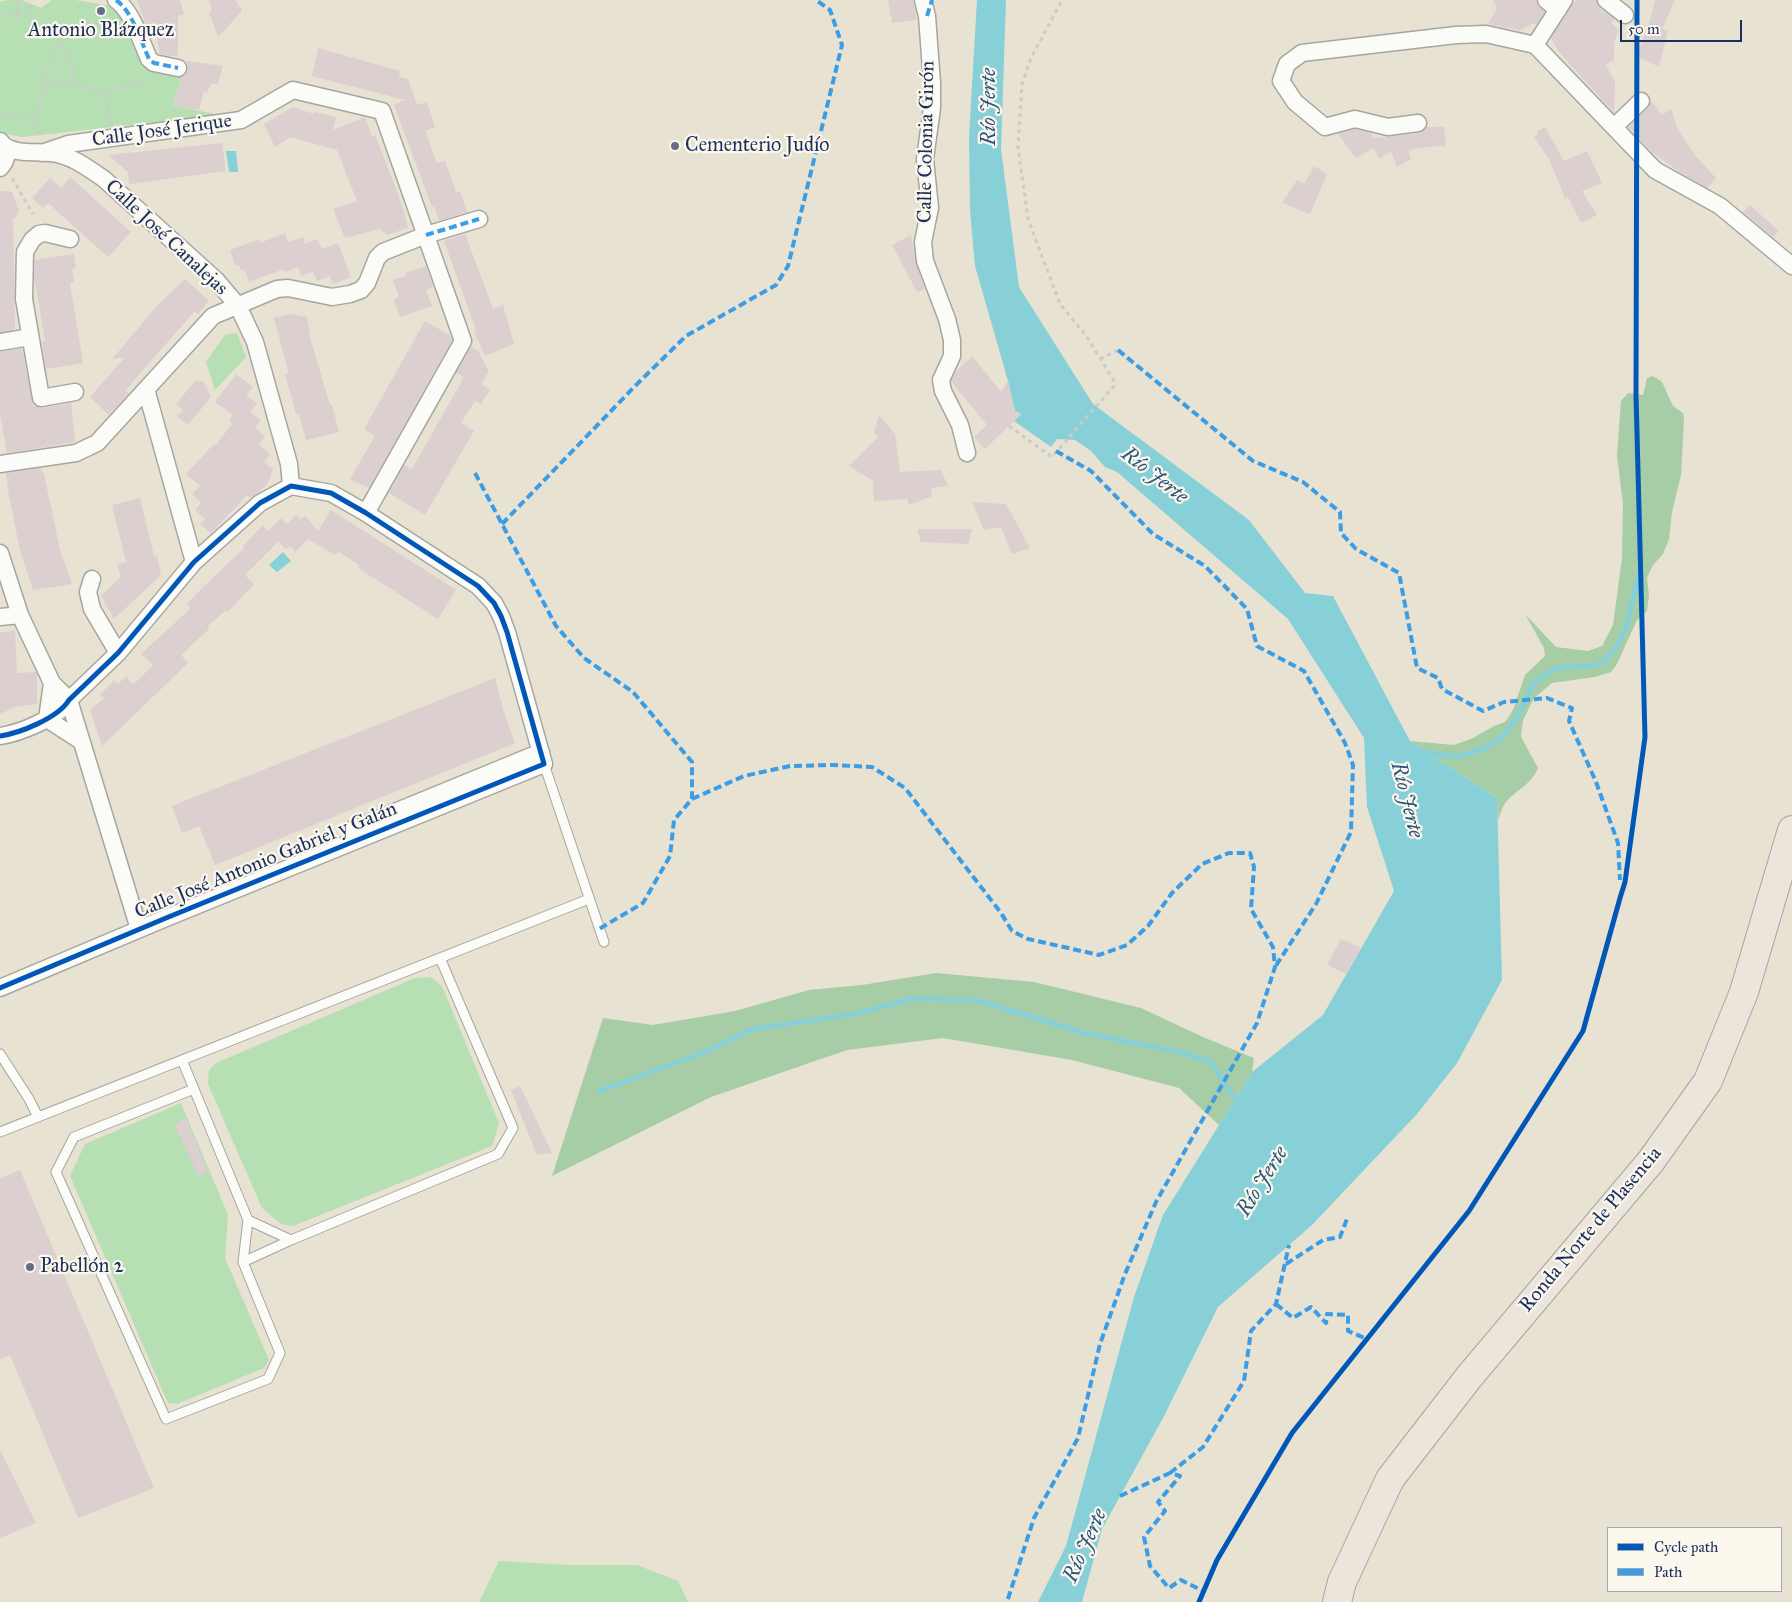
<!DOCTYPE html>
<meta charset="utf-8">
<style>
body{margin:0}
#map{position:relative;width:1792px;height:1602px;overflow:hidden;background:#e7e2d2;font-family:"IM FELL Great Primer",serif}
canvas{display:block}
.legend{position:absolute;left:1607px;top:1527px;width:175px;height:65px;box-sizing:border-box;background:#fbf7ec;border:1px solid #a1a7b3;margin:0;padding:6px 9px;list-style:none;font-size:15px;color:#1b2f5e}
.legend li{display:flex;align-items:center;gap:10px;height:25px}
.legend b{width:25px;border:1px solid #a1a7b3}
.scale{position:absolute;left:1620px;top:20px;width:122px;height:22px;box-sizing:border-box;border:2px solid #1b2f5e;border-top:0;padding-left:6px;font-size:15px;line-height:18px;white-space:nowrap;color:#1b2f5e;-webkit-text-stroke:4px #fbf7ec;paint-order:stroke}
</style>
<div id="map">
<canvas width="1792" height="1602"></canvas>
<ul class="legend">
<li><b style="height:6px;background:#0057b8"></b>Cycle path</li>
<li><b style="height:6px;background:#3b9de6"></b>Path</li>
</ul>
<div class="scale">50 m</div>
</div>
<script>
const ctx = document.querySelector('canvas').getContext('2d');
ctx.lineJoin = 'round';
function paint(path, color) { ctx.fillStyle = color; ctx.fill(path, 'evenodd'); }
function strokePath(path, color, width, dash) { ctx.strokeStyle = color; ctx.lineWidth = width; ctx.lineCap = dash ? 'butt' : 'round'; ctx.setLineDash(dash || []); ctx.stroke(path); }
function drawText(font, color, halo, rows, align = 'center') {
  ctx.font = font + ' "IM FELL Great Primer",serif'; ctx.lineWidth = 4.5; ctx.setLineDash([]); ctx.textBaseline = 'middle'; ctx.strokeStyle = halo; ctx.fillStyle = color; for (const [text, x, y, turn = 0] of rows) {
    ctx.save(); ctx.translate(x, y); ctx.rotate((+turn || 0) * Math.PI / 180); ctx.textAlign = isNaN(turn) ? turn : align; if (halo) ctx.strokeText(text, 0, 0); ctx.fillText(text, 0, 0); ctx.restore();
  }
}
const green = new Path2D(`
 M8,0H22L41,8L52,0H75L105,5L113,8L120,12L139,52L156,69L182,76L172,105L219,115L23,137L0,133V2Z
 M237,333L246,357L215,390L206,362L225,335Z
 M431,977L442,986L499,1123L492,1146L293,1226L281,1224L262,1208L208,1084L209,1070L216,1063L415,978Z
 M181,1103L228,1215L225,1258L269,1360L264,1368L177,1404L168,1403L70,1176L85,1144Z
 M499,1561L569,1565H637L678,1581L688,1602H479Z`);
const forest = new Path2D(`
 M1653,376L1662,382L1673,406L1683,413L1684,420L1681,475L1672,512L1669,539L1663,554L1653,565L1647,578L1649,596L1647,611L1637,620L1617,664L1611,672L1595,677L1552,683L1534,698L1523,720L1521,737L1538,768C1533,783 1516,790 1506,802C1502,807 1500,815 1498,820L1497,798L1410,741L1454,745L1473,738L1494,726L1505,722L1513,710L1525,675L1545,656L1544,648L1525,614L1556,647L1588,651L1602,646L1613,625L1622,558L1623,505L1617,455L1621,401L1628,393L1643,395L1647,378Z
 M936,973L1034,982L1141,1008L1203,1037L1254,1058L1252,1072L1219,1125L1179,1088L1072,1060L943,1038L847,1050L711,1097L552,1176L603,1018L653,1025L735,1011L809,990L862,985Z`);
const water = new Path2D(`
 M977,0H1006L1001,149L1019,287L1093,404L1249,520L1305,593L1333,596L1410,741L1497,798L1502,980L1457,1063L1417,1114L1312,1225L1218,1307L1163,1418L1102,1529L1082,1602H1038L1066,1546L1134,1297L1163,1215L1252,1072L1323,1015L1394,891L1367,807L1364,738L1288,619L1117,472L1105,467L1091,451L1075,440L1057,439L1051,447L1014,421L1021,414L1015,411L1008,381L975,266L970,210L969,137Z
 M226,151H236L238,172H229Z
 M283,552L291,561L277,572L269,565Z`);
const stream = new Path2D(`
 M1426,752L1459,757L1487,747L1500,739L1508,730L1518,715L1533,684L1547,673L1561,667L1591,666L1605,661L1618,645L1626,627L1639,573
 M599,1091L703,1053L752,1029L855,1014L911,999L977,1000L1084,1033L1179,1052L1211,1062L1235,1099`);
const building = new Path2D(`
 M137,0H180L184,14L178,16V55L171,56L160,54L154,23L146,25Z
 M209,0H236L242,11L218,37L209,12L212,11Z
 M888,0H913L917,20L892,23Z
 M1493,0H1536L1537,4L1545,12L1536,25L1534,23L1519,31L1508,27L1507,28L1488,24L1497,8Z
 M1576,0H1596L1599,8L1614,19L1611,23L1618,30L1614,44V61L1605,64L1615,81L1614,113L1558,51L1551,38Z
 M1655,0H1675L1662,29L1668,31L1659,67L1637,56L1648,24H1649Z
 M318,48L400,71L399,77L408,79L417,105L427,102L435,127L425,131L437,163L445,161L456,192L460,191L467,212L439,221L434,206L432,207L394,105L405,100L312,76Z
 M187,61L223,66L218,84H211L207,92L204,91L199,110L172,105L182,77L188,70Z
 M1651,101L1662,115L1671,109L1677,127L1681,134L1694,154L1716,178L1707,188L1678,171L1652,152L1628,127L1648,108Z
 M293,107L314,114L315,112L336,117L333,130L365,117L372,136L375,135L396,189L406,217H405L408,228L387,235L379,229L345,238L333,209L357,201L337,150L290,137L275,147L264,124Z
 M1427,127H1444L1446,146L1427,147L1408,150L1411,159L1397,167L1391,151L1379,159L1374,148L1356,158L1338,134L1355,129L1371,133L1373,138L1389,137L1419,133Z
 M1545,127L1564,161L1587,151L1602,183L1582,191L1597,215L1581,223L1568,197L1565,198L1549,159L1534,137L1538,134L1537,131Z
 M222,143L226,171L129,184L128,172L108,155Z
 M1314,166L1327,174L1310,214L1282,203L1297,180L1304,184Z
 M70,177L131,232L108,257L48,203L43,208L32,198L50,178L61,188Z
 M0,191L12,192L19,211L15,219H13L15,329L0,332Z
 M1750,205L1779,231L1773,237L1743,212Z
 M285,233L288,242L303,237L305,244L317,239L322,249L338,243L351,277L333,284L330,276L317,281L313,272L301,276L298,267L285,272L284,269L249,282L245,270H241L239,265H235L230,250L260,239V243Z
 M465,234L493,309L503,305L514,344L485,356L474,331L476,330L444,241Z
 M911,235L916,264L925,289L917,292L892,245Z
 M74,254L76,268L72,269L74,282L70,283L83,363L46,369L42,342L45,341L34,276L35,260Z
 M426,266L433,287L426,290L432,306L400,317L394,300L399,297L393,280L406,276L405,273Z
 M185,279L209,301L198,314L195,311L149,363L126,390L129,393L109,415L90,397L125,357L112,359L157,306Z
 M290,314L307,317L311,341L330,405H332L339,432L306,440L299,414H296L285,374H289L274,318Z
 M425,321L451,336L452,340L369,488L350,479L375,436L364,429Z
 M471,347L478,351L489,371L481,384L490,390L481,404L475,401L461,423L474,431L425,515L389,493L404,465L412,469L464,377L456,373Z
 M22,348L33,406L43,408L71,403L75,442L7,453L0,415V352Z
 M972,356L1001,392L1008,381L1015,411L1021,414L985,449L974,437L987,425L951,381L955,373Z
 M236,374L253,387L246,395L257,403L250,412L261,420L255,428L265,436L259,445L270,454L264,462L273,469L267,485L251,498L247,495L211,533L200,524L205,519L195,510L201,503L192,494L200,486L186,474L214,444L216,445L232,424L229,421L233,415L215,402Z
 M195,381H203L211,397L188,425L177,416L183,410L176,404Z
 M879,415L895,434L900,472L941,470L948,486L931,488L932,496L909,505L907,499L874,501L873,481L849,466L878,437L874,432Z
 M40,468L44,474L60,550L72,584L33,590L20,550L9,496L6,473Z
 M140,498L154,556H157L161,575L114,619L101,596L121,577L117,564L126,562L112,505Z
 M972,502L1006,504L1030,548L1012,554L1001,527L984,530Z
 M331,510L456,590L438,619L358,568L359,565L339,552L335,555L308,539L295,552L291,546L286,549L278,542L245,575L254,584L227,613L225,611L208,626L209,629L181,655L188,663L102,746L90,710L104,698L100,694L114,681L118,684L126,676L133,685L153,665L141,654L190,609L187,604L197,593L244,548L243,546L263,525L268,531L281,518L287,524L296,515L300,519L305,516L318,531Z
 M917,529H972L968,544L921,542Z
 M15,630L17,673L36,672L37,675V704L15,707L0,714V633Z
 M495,678L502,704H501L515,743L215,865L199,826L182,833L172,806Z
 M1341,939L1361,948L1346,974L1327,965Z
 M520,1086L552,1153L537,1155L511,1090Z
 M186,1118L208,1172L199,1176L174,1125Z
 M20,1170L154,1488L78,1518L10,1355L0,1359V1178Z
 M0,1450L36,1523L0,1538Z`);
const path = new Path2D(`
 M19,0L15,14L19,16L27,13L32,4
 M0,16L15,14
 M59,45C70,58 78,63 71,82
 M44,93L42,83L59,45L72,37L79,28L87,22L106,24L115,21
 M0,113L38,121
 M111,124L107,100L100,92L150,79
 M39,135C38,125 37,114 39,104C44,72 80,82 100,92
 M12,178L33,214
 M1100,359L1118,350
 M1009,426L1052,457L1114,386V381L1087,337L1060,304L1028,219L1018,147L1022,84L1031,58L1062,0`);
const lane = new Path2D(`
 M544,764L604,942
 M0,1054L29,1099L38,1117
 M182,1060L248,1220L243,1262L280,1353L268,1379L166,1419L56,1172L74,1137L194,1089
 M0,1132L589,899
 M248,1220L291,1240
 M243,1262L291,1240L498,1154L513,1128L440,958`);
const street = new Path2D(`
 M116,0C132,11 141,41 149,59L154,63L178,68
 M923,0L927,16L932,83V108L925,159L930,208L923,242L925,261L947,319L952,340V356L941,380L943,391L960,425L967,453
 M1546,0L1558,10
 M1564,0L1535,45L1655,170L1720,206L1792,266
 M1606,0L1625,15
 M1418,123L1388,127L1355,119L1325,127L1295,102L1281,81L1287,64L1302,53L1456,35L1486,34L1535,45
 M1614,127L1641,101
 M0,141C9,150 8,160 0,168
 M4,146C20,155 33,151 51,153C71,155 88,168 104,179L216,280L238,306L255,342L289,464L291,486
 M42,153L68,144L241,120L293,90L382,111L463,341L366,513
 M70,239L45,233L39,234L32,240L25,252L24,299L41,398L75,392
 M0,342L30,337
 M146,389L194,562
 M0,464L76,453L97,443L213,316L277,289L288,288L332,297L350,294L361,290L367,283L377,258L383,252L426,235L479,219
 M0,553L20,615L52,683L69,700L139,929
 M92,579L88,592L92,609L118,653
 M0,617L20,615
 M52,683L47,719L81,741
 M0,736C20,733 58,718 69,700L118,653L194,562L260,503L291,486L331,493L366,513L478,586L494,603L501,616L507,632L544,764L166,918L0,988
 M351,830L541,752`);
const highway = new Path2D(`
 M1337,1602L1342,1582L1390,1479L1469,1377L1651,1161L1708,1081L1744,992L1792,830`);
const quiet = new Path2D(`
 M116,0C132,11 141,41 149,59L154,63L178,68
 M927,16L932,0
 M426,235L479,219
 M1118,350L1253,461L1303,482L1340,512L1341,533L1356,549L1399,573L1417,668L1438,678L1442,689L1483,711L1504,702L1547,698L1572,708L1569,721L1596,782L1618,843L1620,880
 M1056,451L1091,471L1153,534L1205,566L1247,609L1257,646L1304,671L1345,743L1353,765L1351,832L1316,904L1275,967
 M475,473L556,626L584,658L633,692L692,762V799L674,820L670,856L643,903L599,929
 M502,524L640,381L686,336L776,285L788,266L842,45L830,10L816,0
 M692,799L744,776L790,766L833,765L872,767L905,788L1001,913L1012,931L1028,939L1099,955L1127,945L1148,926L1172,893L1202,864L1229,853H1250L1254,867L1251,909L1273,947L1275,967L1257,1023L1156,1202L1125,1274L1100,1344L1078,1438L1034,1518L1007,1602
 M1286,1264L1323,1240L1340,1237L1347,1219
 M1276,1304L1293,1318L1311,1307L1326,1323L1327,1314L1348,1315V1331L1367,1339
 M1170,1473L1203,1447L1244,1381L1251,1331L1276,1304L1289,1245
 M1120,1496L1170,1473L1180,1476L1158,1502L1165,1511L1144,1537L1150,1566L1169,1588L1181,1580L1203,1591`);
const cycleway = new Path2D(`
 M0,736C20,733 58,718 69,700L118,653L194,562L260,503L291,486L331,493L366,513L478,586L494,603L501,616L507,632L544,764L166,918L0,988
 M1199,1602L1217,1560L1292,1433L1469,1211L1583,1031L1620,898L1625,882L1645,737L1636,395L1637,0`);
const markers = [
 [101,11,5,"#626e87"],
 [675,146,5,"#626e87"],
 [30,1267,5,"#626e87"]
];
const poiNames = [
 ["Antonio Blázquez",101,31,"center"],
 ["Cementerio Judío",685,146],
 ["Pabellón 2",40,1267]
];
const streetNames = [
 ["Calle José Jerique",162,131,-8],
 ["Calle Colonia Girón",927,142,-89],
 ["Calle José Canalejas",166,238,43],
 ["Calle José Antonio Gabriel y Galán",266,861,-22],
 ["Ronda Norte de Plasencia",1591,1230,-50]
];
const waterNames = [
 ["Río Jerte",990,107,-90],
 ["Río Jerte",1154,476,38],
 ["Río Jerte",1406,800,76],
 ["Río Jerte",1263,1182,-58],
 ["Río Jerte",1086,1546,-66]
];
paint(green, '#b6dfb3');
paint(forest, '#a7cda6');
paint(water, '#88d0d8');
strokePath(stream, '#88d0d8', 5);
paint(building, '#dbcfd0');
strokePath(lane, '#a5a5a2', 11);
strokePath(street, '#a5a5a2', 19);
strokePath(highway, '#a5a5a2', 30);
strokePath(path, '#cacbcb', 3, [4, 4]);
strokePath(lane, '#fbfbf8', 9);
strokePath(street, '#fbfbf8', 16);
strokePath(highway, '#ece5dc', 28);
strokePath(quiet, '#3b9de6', 4, [8, 4]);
strokePath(cycleway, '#0057b8', 5);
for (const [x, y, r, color] of markers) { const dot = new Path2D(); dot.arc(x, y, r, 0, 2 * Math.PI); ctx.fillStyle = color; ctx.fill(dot); strokePath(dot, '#fbf7ec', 2); }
drawText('20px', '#1b2f5e', '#fbf7ec', poiNames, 'left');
drawText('20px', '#1b2f5e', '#fbf7ec', streetNames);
drawText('italic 21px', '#2c557d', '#fbf7ec', waterNames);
</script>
